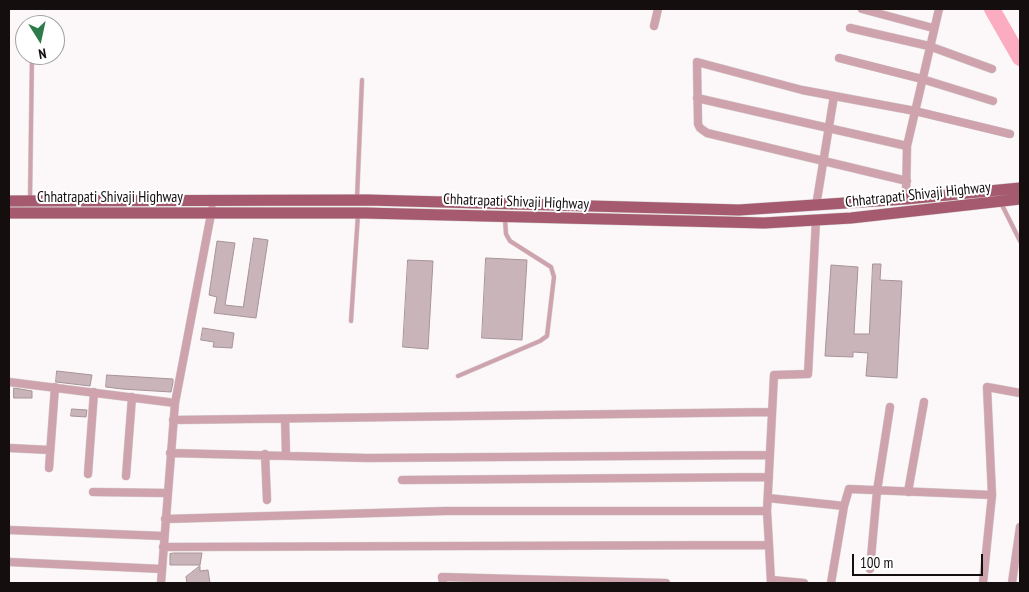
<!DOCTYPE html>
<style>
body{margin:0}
#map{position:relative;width:1029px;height:592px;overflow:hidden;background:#fcf8f9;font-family:"PT Sans Narrow",sans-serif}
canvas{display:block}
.frame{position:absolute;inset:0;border:10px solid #150e0f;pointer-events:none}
.north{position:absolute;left:15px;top:15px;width:50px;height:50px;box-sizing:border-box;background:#fff;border:1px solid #a19f9f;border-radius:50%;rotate:170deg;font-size:14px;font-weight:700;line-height:20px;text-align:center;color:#150e0f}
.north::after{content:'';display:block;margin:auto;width:18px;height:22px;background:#2d7b4a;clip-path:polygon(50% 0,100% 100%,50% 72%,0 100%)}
.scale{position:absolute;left:852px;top:554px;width:131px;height:22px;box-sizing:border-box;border:2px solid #150e0f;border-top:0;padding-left:6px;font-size:15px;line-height:18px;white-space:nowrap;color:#150e0f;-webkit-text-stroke:4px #fff;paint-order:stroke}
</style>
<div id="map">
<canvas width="1029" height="592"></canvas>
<div class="frame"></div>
<div class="north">N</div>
<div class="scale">100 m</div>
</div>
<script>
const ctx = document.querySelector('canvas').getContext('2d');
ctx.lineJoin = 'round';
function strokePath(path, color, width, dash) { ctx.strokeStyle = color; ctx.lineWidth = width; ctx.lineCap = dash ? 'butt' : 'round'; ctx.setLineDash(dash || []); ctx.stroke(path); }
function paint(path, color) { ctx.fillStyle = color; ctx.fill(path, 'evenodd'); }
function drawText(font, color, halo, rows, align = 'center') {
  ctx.font = font + ' "PT Sans Narrow",sans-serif'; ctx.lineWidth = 4; ctx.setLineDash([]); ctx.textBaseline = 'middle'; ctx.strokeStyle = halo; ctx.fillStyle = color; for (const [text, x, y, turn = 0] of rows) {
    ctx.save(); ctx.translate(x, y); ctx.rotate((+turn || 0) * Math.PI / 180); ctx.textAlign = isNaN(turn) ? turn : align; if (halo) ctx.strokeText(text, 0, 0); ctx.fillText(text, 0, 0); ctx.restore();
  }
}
const river = new Path2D(`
 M992,9L1020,58`);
const building = new Path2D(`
 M254,238L268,240L256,318L214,313L217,297L209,295L217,241L235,243L225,305L243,307Z
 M486,258L527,260L522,340L482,338Z
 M408,260L433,261L428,349L403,347Z
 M873,264H881L880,280L902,281L897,378L866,376L868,353L853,352V357L825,356L831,265L858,267L854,334H869Z
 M203,328L234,333L232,348L213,347L214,342L201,340Z
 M57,371L92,375L90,386L56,382Z
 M107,375L173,379V382L171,392L122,389L106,387Z
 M14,388L32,391V398H14Z
 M72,409L87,410L86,417L71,416Z
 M174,553H202L200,565H170V554Z
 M200,566V571L208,570L210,583H187L186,577Z`);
const service = new Path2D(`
 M357,198L362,80
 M30,200L32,55
 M1001,203L1020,241
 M351,321L358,214
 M458,376L540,341L547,336L554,277L551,267L510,241L506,234L505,219`);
const minor = new Path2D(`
 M862,9L933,28
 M654,26L658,9
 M850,28L929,46L992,69
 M839,58L922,79L993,101
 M697,98L907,146
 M907,181L707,133L700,128L698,124L697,62L802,90L915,111L1010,134
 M906,199L907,146L939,9
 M816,206L834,96
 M9,382L175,403
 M285,419L286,454
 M173,420L772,412
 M9,448L50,450
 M170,453L368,458L770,455
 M265,454L267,500
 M49,468L55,387
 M88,474L94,392
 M126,476L132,397
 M402,480L769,477
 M93,492L167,493
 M908,492L924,402
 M768,498L844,506L849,489L992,495L987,387L1020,393
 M165,519L446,511H767
 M9,530L163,536
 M769,545L767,511L774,375L808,374L816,220
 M163,547L769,545L771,583
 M9,562L162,569
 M870,569L877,491L890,407
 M772,580L804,583
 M161,583L175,403L212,209
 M443,583L442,577L666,583
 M831,583L844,506
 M983,583L992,495
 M1012,583L1020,527`);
const primary = new Path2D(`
 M9,201L368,200L739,210L906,199L1020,188
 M9,213H365L764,223L851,218L1020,199`);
const streetNames = [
 ["Chhatrapati Shivaji Highway",918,195,-6],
 ["Chhatrapati Shivaji Highway",110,198],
 ["Chhatrapati Shivaji Highway",516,202,2]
];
strokePath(river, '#fbacc0', 16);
paint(building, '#c9b4b9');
strokePath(building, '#a79397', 1);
strokePath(service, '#d7d3d4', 5);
strokePath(minor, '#d7d3d4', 9);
strokePath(primary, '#d7d3d4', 12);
strokePath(service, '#cfa3ad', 4);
strokePath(minor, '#cfa3ad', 8);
strokePath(primary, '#a55a6f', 11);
drawText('15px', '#150e0f', '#fff', streetNames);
</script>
